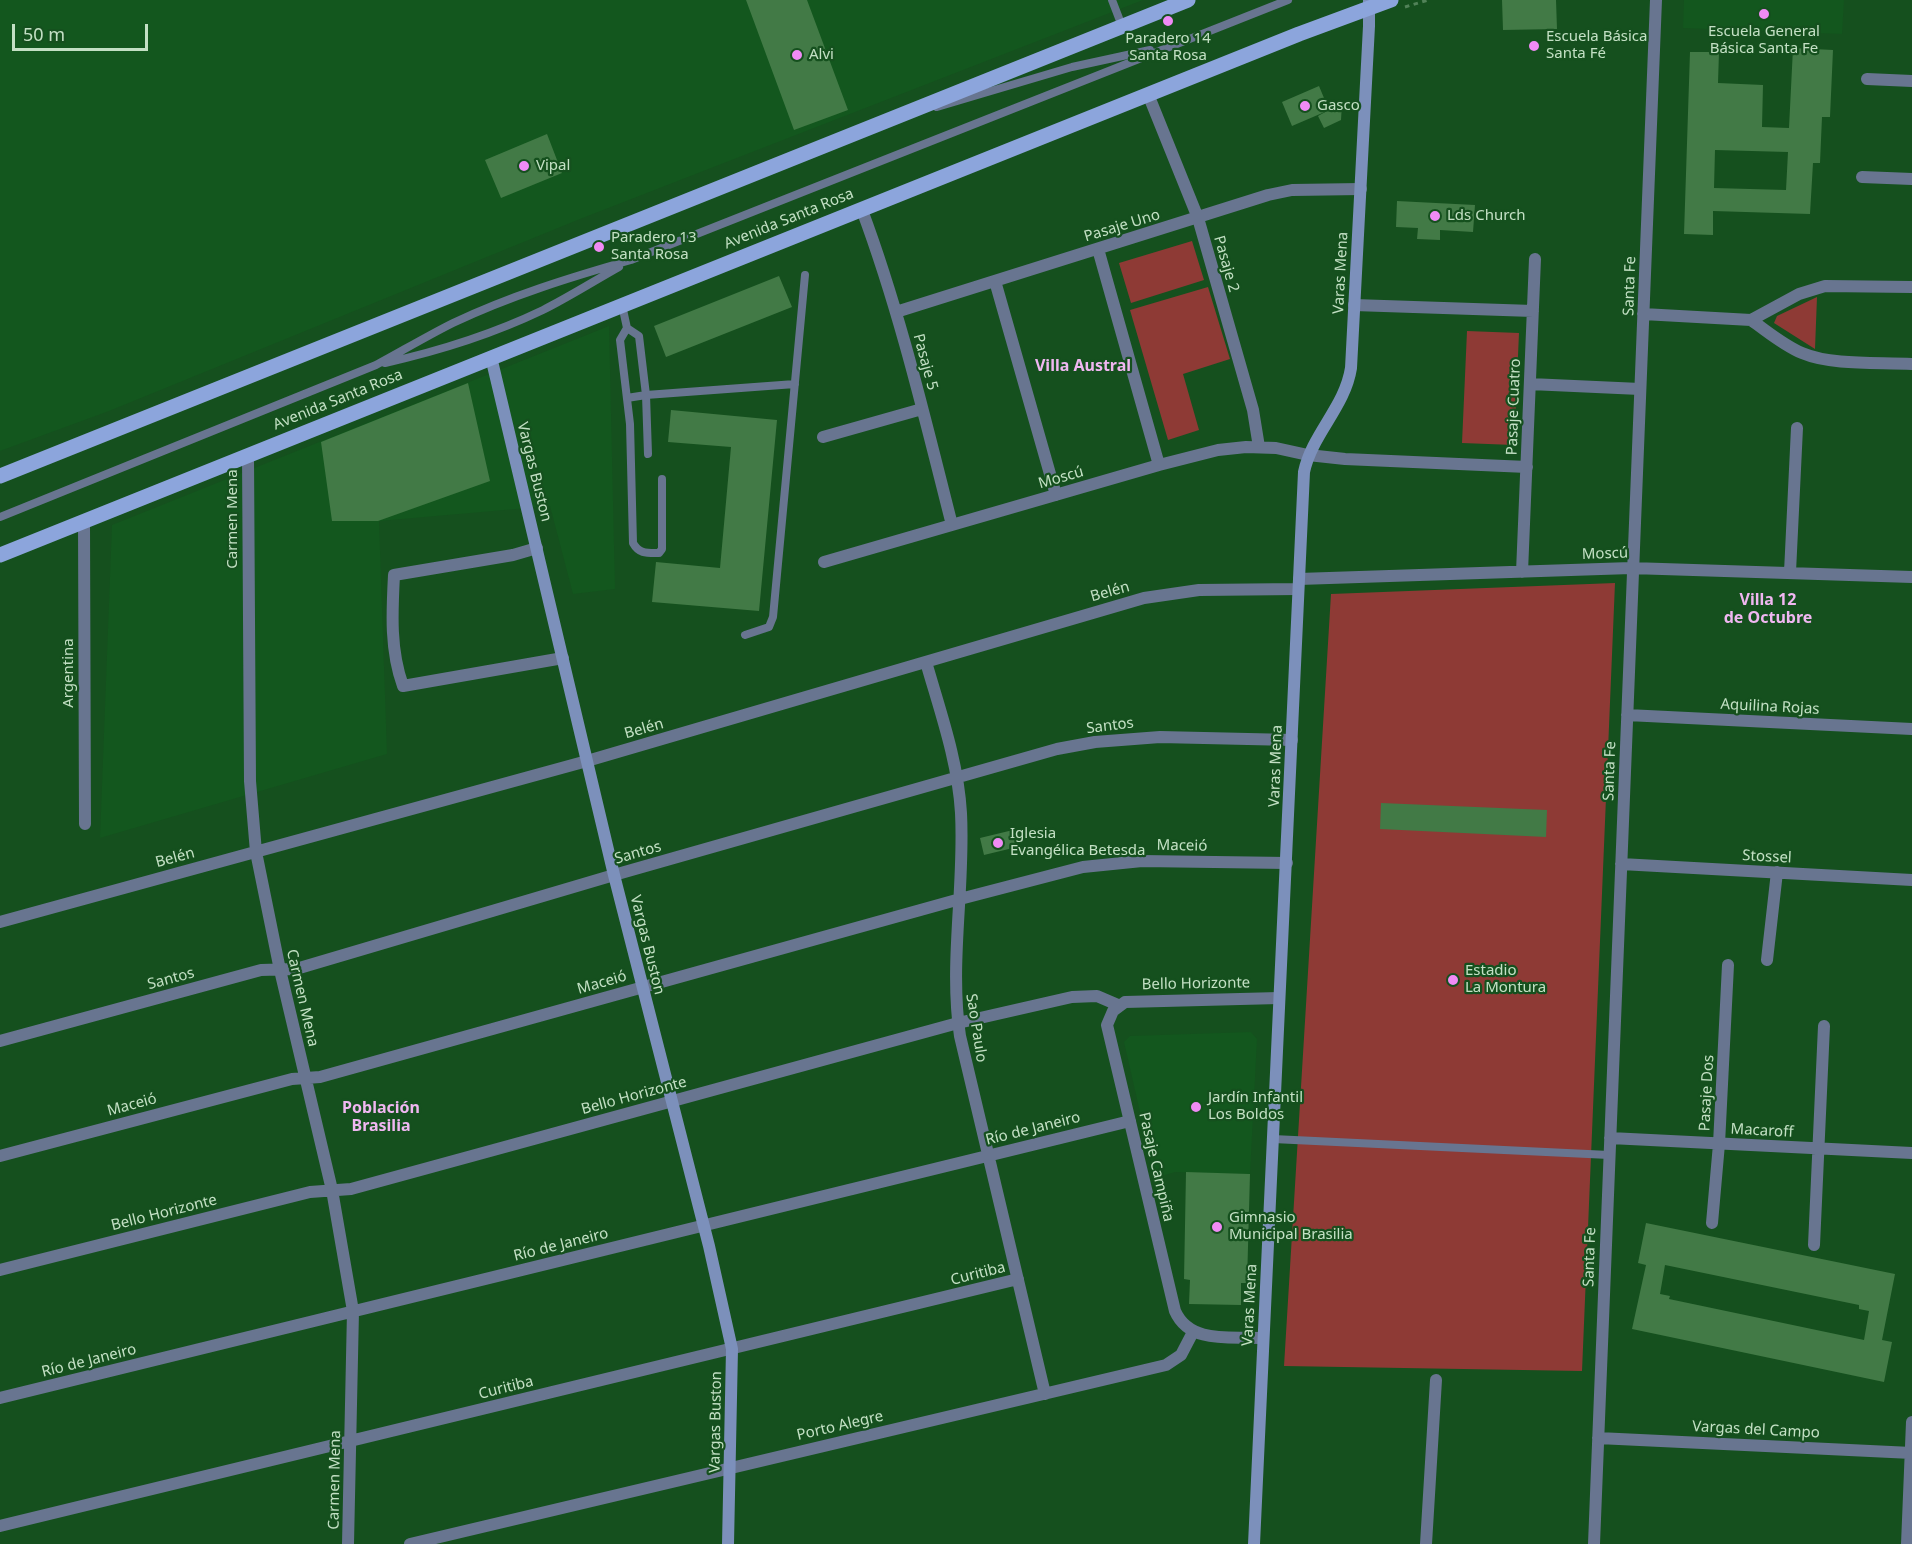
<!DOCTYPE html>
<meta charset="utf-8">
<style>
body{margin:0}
#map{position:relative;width:1912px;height:1544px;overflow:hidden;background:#15501e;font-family:"Noto Sans",sans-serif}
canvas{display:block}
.scale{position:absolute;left:12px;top:24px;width:136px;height:27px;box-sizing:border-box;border:3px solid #c3e0c4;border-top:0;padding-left:8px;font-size:18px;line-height:21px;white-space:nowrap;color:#c3e0c4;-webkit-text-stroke:4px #15501e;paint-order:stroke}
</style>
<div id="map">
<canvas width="1912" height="1544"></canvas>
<div class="scale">50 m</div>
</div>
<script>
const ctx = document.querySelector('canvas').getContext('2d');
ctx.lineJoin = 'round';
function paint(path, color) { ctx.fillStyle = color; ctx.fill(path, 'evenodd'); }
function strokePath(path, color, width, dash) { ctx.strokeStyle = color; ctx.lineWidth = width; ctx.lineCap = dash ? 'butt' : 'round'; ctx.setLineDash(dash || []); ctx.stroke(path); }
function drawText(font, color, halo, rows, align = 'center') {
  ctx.font = font + ' "Noto Sans",sans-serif'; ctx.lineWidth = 4.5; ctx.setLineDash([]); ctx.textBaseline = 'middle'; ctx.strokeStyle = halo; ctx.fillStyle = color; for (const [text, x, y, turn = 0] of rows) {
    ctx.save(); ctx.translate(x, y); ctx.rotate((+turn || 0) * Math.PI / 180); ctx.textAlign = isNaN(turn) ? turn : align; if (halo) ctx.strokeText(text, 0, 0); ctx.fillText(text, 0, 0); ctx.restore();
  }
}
const built = new Path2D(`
 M0,0H1143L580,219L109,411L0,451Z
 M1684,0H1844L1842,34L1683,28Z
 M609,326L615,589L573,594L550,506L379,521L387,754L100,838L112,525Z
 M1251,1032L1257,1039L1250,1174L1175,1172L1155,1178L1124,1042L1130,1036Z`);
const green = new Path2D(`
 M1192,241L1204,280L1131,303L1119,263Z
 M1208,287L1230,359L1183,374L1199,430L1168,440L1130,310Z
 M1817,297L1815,349L1774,323L1777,316Z
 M1467,331L1519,333L1514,445L1462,443Z
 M1615,583L1582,1371L1284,1366L1331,594Z`);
const building = new Path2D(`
 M746,0H807L848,110L794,130Z
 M1502,0H1556L1557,29L1503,30Z
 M1793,48L1833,50L1830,117H1822L1820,163H1813L1810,214L1713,211V235L1684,234L1690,52H1719L1718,83L1763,85L1762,127L1789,128ZM1715,150L1788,152L1786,190L1714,188Z
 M1319,86L1329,110L1342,104L1341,120L1324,128L1318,116L1327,111L1292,126L1282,102Z
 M547,134L562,173L501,198L485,160Z
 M1397,201L1475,205L1473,232L1440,230V240L1417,239L1418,228L1396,227Z
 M779,276L792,307L666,357L654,326Z
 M468,383L490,481L378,521H332L321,442Z
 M671,410L777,420L759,611L652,602L656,562L720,568L731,447L668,442Z
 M1381,803L1547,810L1546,837L1380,829Z
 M1013,830L1017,847L984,855L980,838Z
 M1186,1172L1250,1174L1247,1283H1241V1305L1189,1304L1190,1280L1184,1279Z
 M1646,1223L1895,1274L1882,1340L1892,1342L1884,1382L1632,1329L1646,1265L1638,1263ZM1665,1265L1859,1305V1309L1869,1311L1864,1340L1669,1299L1670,1296L1660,1294Z`);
const path = new Path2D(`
 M1405,7L1428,0`);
const lane = new Path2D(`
 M1112,0L1122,26
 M937,107L1072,67L1150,50
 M622,305L627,328L620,340L630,424L633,543C639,554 647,553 659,553L662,549V479
 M627,328L639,336L646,395L648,454
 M385,363C439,351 493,334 543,310C569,297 594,281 619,267
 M627,398L646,395L795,384
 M0,517L376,365C402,351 427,336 453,323C510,296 571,277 631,260L1288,0
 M745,635L769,627L773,617L805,275
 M1273,1139L1609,1155`);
const street = new Path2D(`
 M1867,79L1912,81
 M1148,94L1198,218L1253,410L1259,447
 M1862,177L1912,179
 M862,210C900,312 925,419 952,525
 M1098,249L1159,465
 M995,281L1056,495
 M1354,305L1533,311
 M896,312L1268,195L1292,190L1361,189
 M1643,314L1751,320L1799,294L1825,286L1912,287
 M1751,320C1767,331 1783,345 1802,353C1833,366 1878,362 1912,364
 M1530,384L1640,389
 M823,437L922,409
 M248,456L250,781L256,852L280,970L332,1190L353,1311L348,1544
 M84,522L85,824
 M537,548L513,555L394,575C392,613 390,650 403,686L563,658
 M824,562L1159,465L1218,450L1246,447L1276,448L1308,455L1345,459L1527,467
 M1522,572L1535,259
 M1790,572L1797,428
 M1299,579L1631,568L1912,577
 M926,662C940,711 958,761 961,813C965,888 949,962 960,1036L1045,1394
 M1627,715L1912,729
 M1621,864L1912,880
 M0,922L587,761L1144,598L1199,590L1298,589
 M1767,960L1777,872
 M0,1041L261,970L296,969L614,875L1057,749L1095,742L1160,737L1292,740
 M1610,1138L1912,1153
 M0,1156L292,1079L320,1077L960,899L1083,867L1142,861L1287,863
 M1712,1223L1719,1144L1728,965
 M1814,1245L1824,1026
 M0,1270L310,1192L351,1189L958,1023L1072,997L1097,996L1118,1005
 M1263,1338C1232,1336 1190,1345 1175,1311L1107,1025L1113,1011L1125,1002L1279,998
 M0,1398L1130,1121
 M1598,1438L1912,1453
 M0,1526L1018,1279
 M410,1544L1166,1365L1181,1355L1193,1332
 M1426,1544L1436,1380
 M1594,1544L1656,0
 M1907,1544L1912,1422`);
const secondary = new Path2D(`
 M491,357L614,875L709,1246L732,1349L728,1544
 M1254,1544L1304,472C1312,434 1345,407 1351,368L1369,26V0`);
const primary = new Path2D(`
 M0,476L1188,0
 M0,555L1299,34L1391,0`);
const markers = [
 [1764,14,6,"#f08bf5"],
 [1168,21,6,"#f08bf5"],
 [1534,46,6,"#f08bf5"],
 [797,55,6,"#f08bf5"],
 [1305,106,6,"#f08bf5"],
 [524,166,6,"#f08bf5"],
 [1435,216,6,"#f08bf5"],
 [599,247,6,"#f08bf5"],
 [998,843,6,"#f08bf5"],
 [1453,980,6,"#f08bf5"],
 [1196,1107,6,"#f08bf5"],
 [1217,1227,6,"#f08bf5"]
];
const poiNames = [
 ["Escuela General",1764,32,"center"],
 ["Básica Santa Fe",1764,49,"center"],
 ["Escuela Básica",1546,37],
 ["Santa Fé",1546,54],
 ["Paradero 14",1168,39,"center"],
 ["Santa Rosa",1168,56,"center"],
 ["Alvi",809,55],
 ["Gasco",1317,106],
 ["Vipal",536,166],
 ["Lds Church",1447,216],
 ["Paradero 13",611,238],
 ["Santa Rosa",611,255],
 ["Iglesia",1010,834],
 ["Evangélica Betesda",1010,851],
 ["Estadio",1465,971],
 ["La Montura",1465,988],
 ["Jardín Infantil",1208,1098],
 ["Los Boldos",1208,1115],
 ["Gimnasio",1229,1218],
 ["Municipal Brasilia",1229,1235]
];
const streetNames = [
 ["Avenida Santa Rosa",789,219,-22],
 ["Pasaje Uno",1122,226,-17],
 ["Pasaje 2",1226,264,74],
 ["Varas Mena",1341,273,-87],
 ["Santa Fe",1630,286,-88],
 ["Pasaje 5",925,362,75],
 ["Avenida Santa Rosa",338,400,-22],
 ["Pasaje Cuatro",1514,407,-88],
 ["Vargas Buston",534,472,76],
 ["Moscú",1061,478,-16],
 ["Carmen Mena",233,519,-90],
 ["Moscú",1605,554,-2],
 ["Belén",1110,592,-16],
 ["Argentina",69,673,-90],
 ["Aquilina Rojas",1770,707,3],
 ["Santos",1110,726,-7],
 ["Belén",644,729,-16],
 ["Varas Mena",1276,766,-88],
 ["Santa Fe",1610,771,-88],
 ["Maceió",1182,846,1],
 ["Santos",638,853,-16],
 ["Stossel",1767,857,3],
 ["Belén",175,858,-15],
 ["Vargas Buston",647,945,76],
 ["Santos",171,979,-15],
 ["Maceió",602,983,-16],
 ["Bello Horizonte",1196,984,-1],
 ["Carmen Mena",302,998,77],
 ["Sao Paulo",976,1028,81],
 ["Pasaje Dos",1707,1093,-87],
 ["Bello Horizonte",634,1096,-15],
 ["Maceió",132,1105,-15],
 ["Río de Janeiro",1033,1129,-14],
 ["Macaroff",1762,1131,3],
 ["Pasaje Campiña",1156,1167,77],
 ["Bello Horizonte",164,1213,-14],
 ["Río de Janeiro",561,1245,-14],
 ["Santa Fe",1590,1257,-88],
 ["Curitiba",978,1274,-14],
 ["Varas Mena",1250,1305,-87],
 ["Río de Janeiro",89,1361,-14],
 ["Curitiba",506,1388,-14],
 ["Vargas Buston",716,1422,-89],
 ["Porto Alegre",840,1426,-13],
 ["Vargas del Campo",1756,1430,3],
 ["Carmen Mena",335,1480,-89]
];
const neighbourhoodNames = [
 ["Villa Austral",1083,366],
 ["Villa 12",1768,600],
 ["de Octubre",1768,618],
 ["Población",381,1108],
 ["Brasilia",381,1126]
];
paint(built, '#13571e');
paint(green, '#8e3a35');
paint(building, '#427a46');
strokePath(path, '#518258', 3, [4.5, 4.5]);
strokePath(lane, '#687590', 8);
strokePath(street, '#687590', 12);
strokePath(secondary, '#7c90bb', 12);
strokePath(primary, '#8ca5dc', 15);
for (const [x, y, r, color] of markers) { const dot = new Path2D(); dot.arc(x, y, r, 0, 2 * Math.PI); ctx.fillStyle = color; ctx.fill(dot); strokePath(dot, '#15501e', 2); }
drawText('15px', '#c3e0c4', '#15501e', poiNames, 'left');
drawText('15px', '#c3e0c4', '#15501e', streetNames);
drawText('bold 16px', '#f0b7f1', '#15501e', neighbourhoodNames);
</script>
